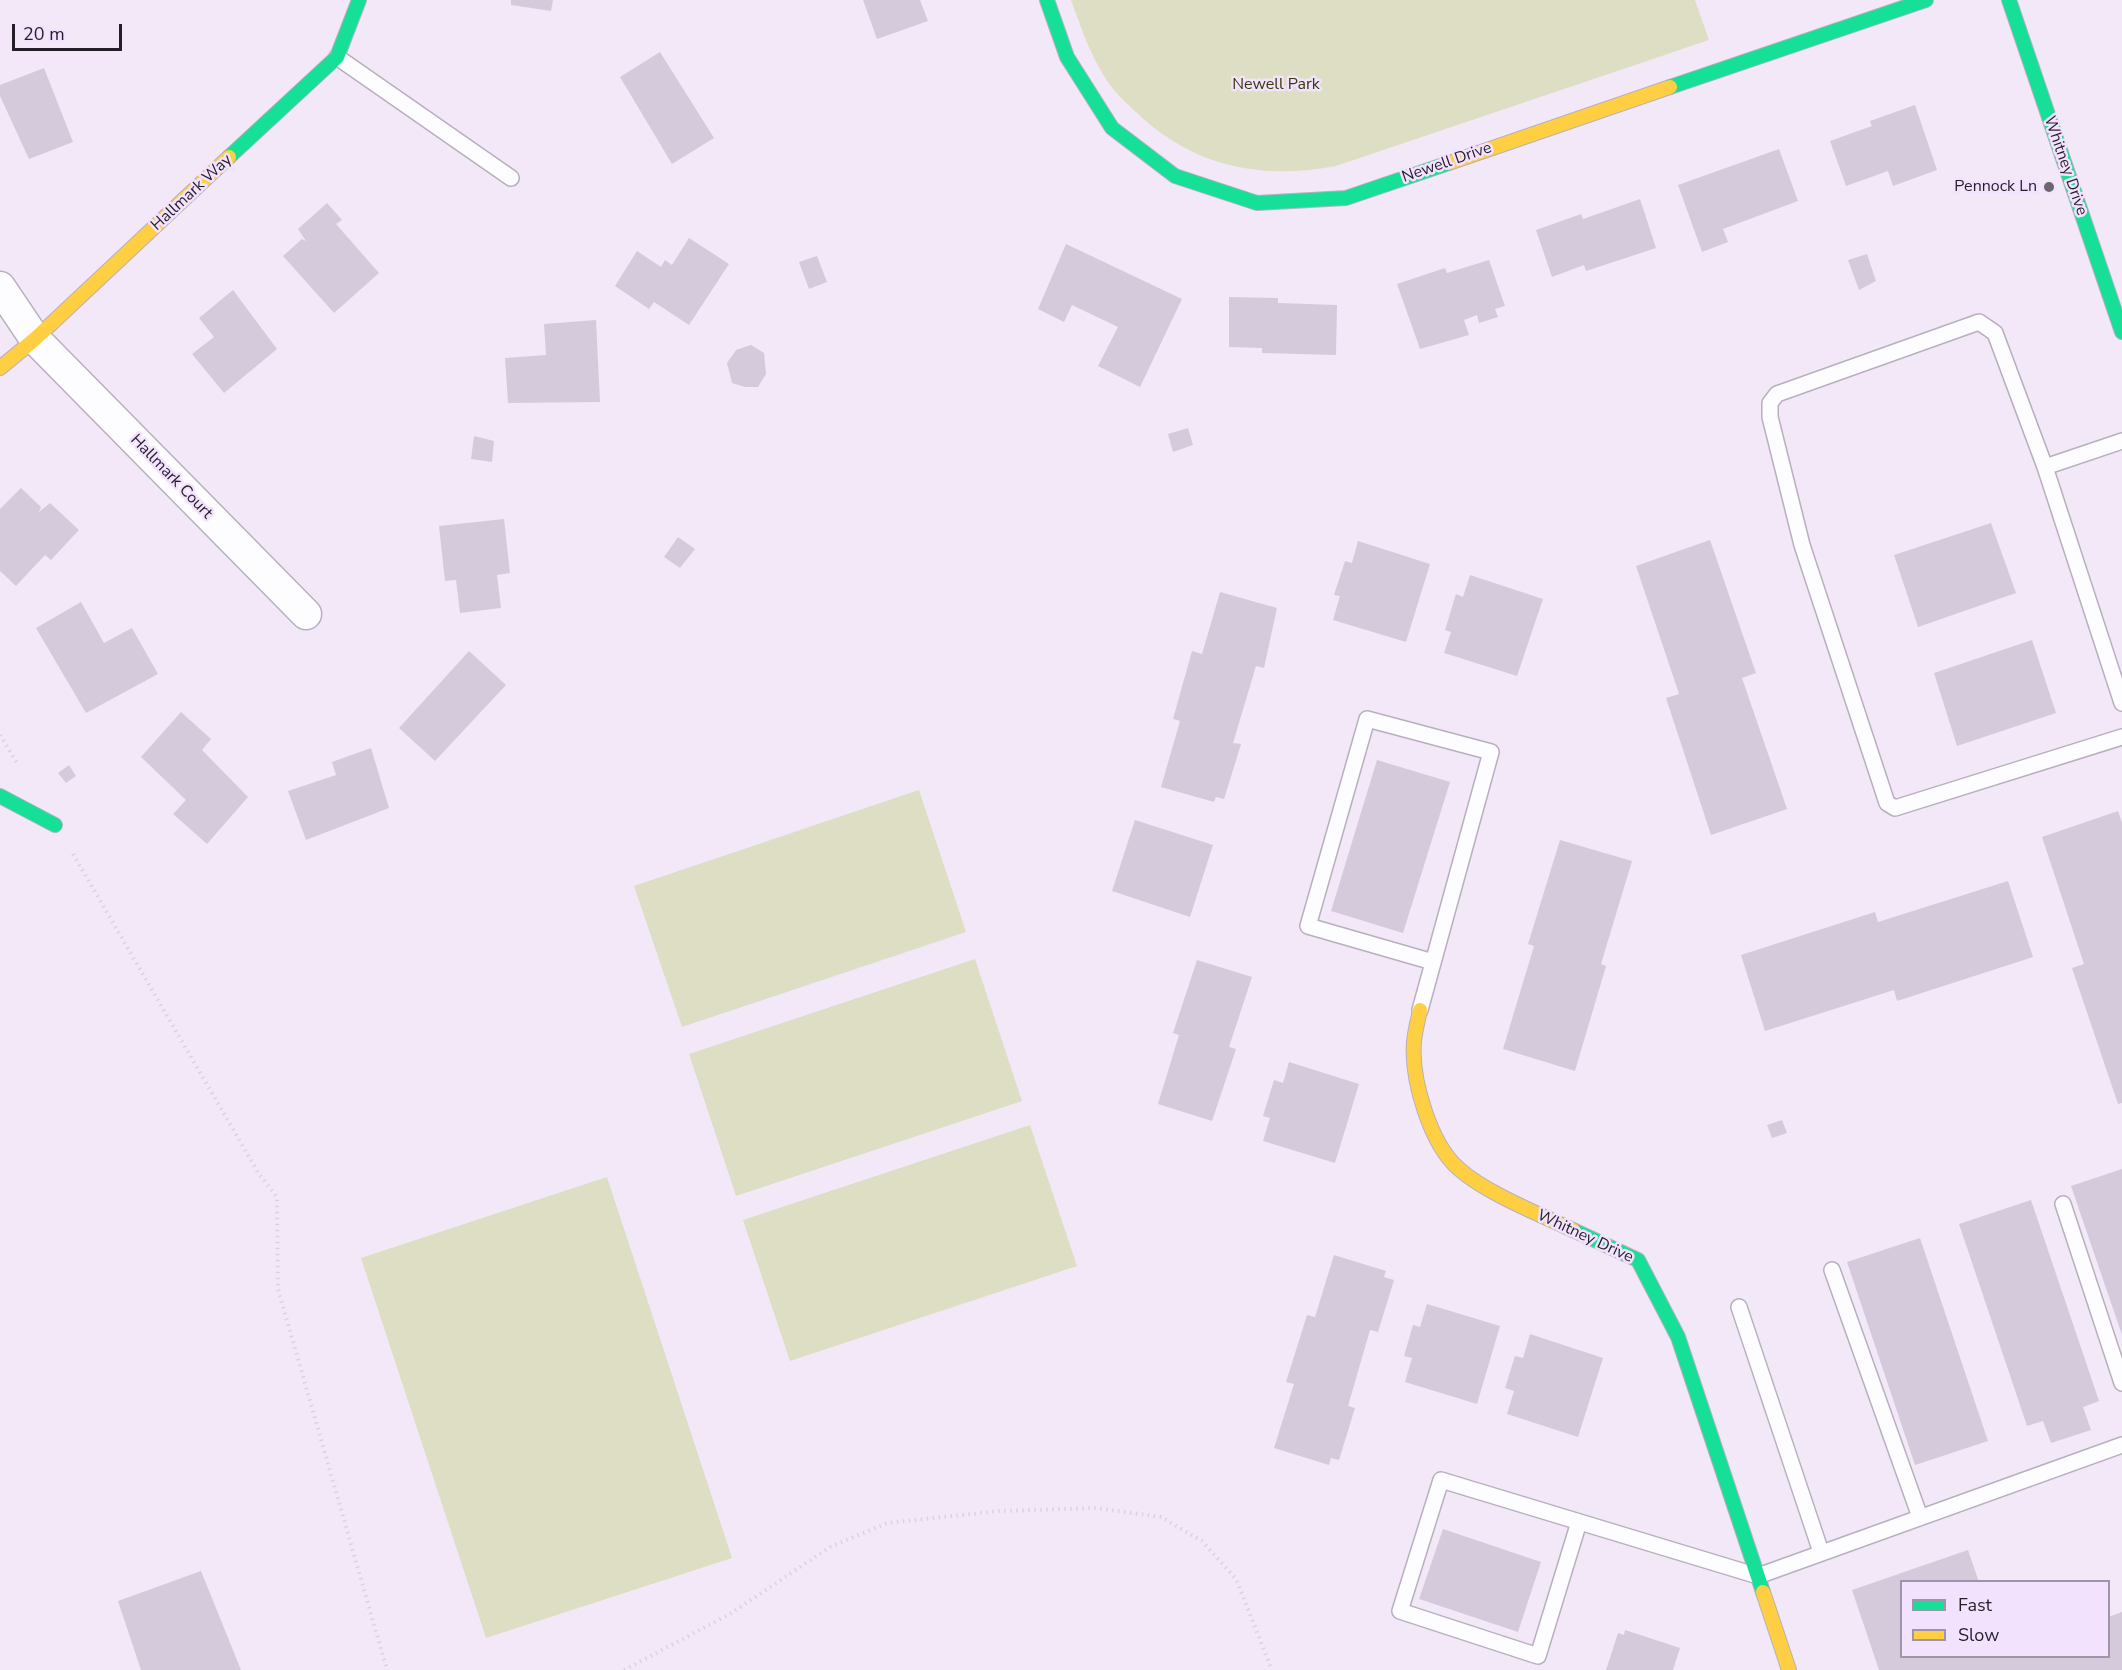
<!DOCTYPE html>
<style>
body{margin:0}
#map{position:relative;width:2122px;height:1670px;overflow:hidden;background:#f2e8f8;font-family:"Nunito Sans",sans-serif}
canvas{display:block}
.legend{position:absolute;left:1900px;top:1580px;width:210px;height:78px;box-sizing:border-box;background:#f3e2fe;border:2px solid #a094a8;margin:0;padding:8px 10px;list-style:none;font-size:18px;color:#241e28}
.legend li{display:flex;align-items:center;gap:12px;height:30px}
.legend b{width:30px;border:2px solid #a094a8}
.scale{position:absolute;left:12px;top:24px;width:110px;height:27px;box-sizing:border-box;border:3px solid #241e28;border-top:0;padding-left:8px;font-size:18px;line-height:21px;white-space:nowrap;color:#241e28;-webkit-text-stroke:4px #f3e2fe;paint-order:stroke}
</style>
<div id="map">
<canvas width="2122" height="1670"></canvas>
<ul class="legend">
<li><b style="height:8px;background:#16e098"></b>Fast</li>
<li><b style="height:8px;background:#ffcf43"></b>Slow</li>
</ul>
<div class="scale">20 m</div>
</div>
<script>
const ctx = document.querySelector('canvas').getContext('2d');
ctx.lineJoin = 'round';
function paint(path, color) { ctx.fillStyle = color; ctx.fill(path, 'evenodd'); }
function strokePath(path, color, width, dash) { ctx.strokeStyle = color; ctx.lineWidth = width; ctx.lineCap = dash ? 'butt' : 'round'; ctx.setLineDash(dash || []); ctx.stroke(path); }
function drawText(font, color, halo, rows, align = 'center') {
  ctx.font = font + ' "Nunito Sans",sans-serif'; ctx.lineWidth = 5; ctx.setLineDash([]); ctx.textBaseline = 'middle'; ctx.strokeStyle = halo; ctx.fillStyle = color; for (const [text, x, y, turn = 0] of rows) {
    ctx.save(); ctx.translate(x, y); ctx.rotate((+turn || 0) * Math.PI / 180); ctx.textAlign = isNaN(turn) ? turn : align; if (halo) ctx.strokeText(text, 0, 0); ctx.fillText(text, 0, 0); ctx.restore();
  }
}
const green = new Path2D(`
 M1071,0H1695L1709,40L1336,166C1260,180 1194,167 1137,113C1126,103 1114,92 1106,79C1090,55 1081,27 1071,0Z
 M919,790L966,932L682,1027L634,886Z
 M975,959L1022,1101L736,1196L689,1054Z
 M1030,1125L1077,1266L790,1361L743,1220Z
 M607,1177L732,1558L486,1638L361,1258Z`);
const building = new Path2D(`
 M511,0H553L551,11L511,5Z
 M863,0H920L928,21L877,39Z
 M660,52L714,138L672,164L620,77Z
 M44,68L73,142L29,159L0,96V85Z
 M1915,105L1937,170L1893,186L1888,171L1846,186L1830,141L1872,126L1870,121Z
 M1779,149L1798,201L1723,229L1728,242L1702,252L1678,185Z
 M1640,199L1656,248L1586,271L1584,265L1552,277L1536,230L1581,214L1583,219Z
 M327,203L342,220L336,224L379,273L334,313L283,256L302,239L306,241L298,229Z
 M689,238L729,264L689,325L654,302L649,309L615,286L637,251L661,267L665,260L672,265Z
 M1066,244L1182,299L1140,387L1098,366L1118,327L1072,305L1064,322L1038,309Z
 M1867,254L1876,281L1859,290L1848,260Z
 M817,256L827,282L809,289L799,262Z
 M1489,260L1505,306L1495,309L1498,317L1479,323L1477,315L1464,320L1469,335L1420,349L1397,284L1445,268L1447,273Z
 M233,290L277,349L224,393L192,354L214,337L199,318Z
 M1229,297L1278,298V303L1337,305L1336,355L1262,353V348L1229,347Z
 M596,320L600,402L508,403L505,358L546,355L544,324Z
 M751,345L764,353L766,374L758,387H745L732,383L727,363L736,350Z
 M1188,428L1193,445L1173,452L1168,434Z
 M474,436L494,441L492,462L471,459Z
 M21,488L41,507L39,512L50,503L79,530L51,560L45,555L16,586L0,571V509Z
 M504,519L510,573L497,575L501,608L460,613L456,580L445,581L439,526Z
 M1991,523L2016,593L1918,627L1894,555Z
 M678,537L695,549L680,568L664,557Z
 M1710,540L1756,673L1742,678L1787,809L1711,835L1666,698L1679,694L1636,566Z
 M1358,541L1430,564L1406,642L1333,620L1340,596L1334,595L1345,561L1352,563Z
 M1470,575L1543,599L1517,676L1444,653L1451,632L1445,630L1456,594L1463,597Z
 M1220,592L1277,608L1264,668L1256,666L1233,743L1241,744L1224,799L1216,797L1214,802L1161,787L1180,721L1173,719L1192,651L1202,654Z
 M81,602L104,643L132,628L158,674L86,713L36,628Z
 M2032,640L2056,713L1957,746L1934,673Z
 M469,651L506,685L435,761L399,728Z
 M181,712L211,739L202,750L248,797L207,844L173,814L186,800L141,757Z
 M371,748L389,808L306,840L288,791L336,775L332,762Z
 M1377,760L1450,782L1403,933L1331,911Z
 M69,765L76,776L66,783L58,773Z
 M2118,811L2122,823V1103L2118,1104L2072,968L2084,964L2042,837Z
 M1135,820L1213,845L1190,917L1112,891Z
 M1560,840L1632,861L1601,964L1606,966L1575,1071L1503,1049L1534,946L1528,944Z
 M2008,881L2033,957L1897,1001L1894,990L1765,1031L1741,955L1875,912L1878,922Z
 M1197,960L1252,977L1229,1047L1236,1049L1212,1121L1158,1104L1179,1035L1173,1033Z
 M1289,1062L1359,1084L1335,1163L1263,1141L1270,1118L1263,1116L1274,1080L1283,1083Z
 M1782,1120L1787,1133L1772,1138L1767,1125Z
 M2122,1169V1335L2071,1186Z
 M2031,1200L2099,1401L2083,1407L2091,1430L2051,1443L2043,1421L2027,1426L1959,1224Z
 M1920,1238L1988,1441L1915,1465L1847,1262Z
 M1334,1255L1386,1271L1384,1277L1394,1280L1378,1332L1370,1330L1348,1406L1355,1408L1339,1460L1331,1458L1329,1465L1274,1448L1294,1384L1286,1382L1307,1315L1315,1317Z
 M1427,1304L1500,1326L1477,1404L1405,1382L1412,1358L1404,1356L1413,1325L1420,1327Z
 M1530,1334L1603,1358L1578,1437L1507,1414L1514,1391L1505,1388L1515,1356L1523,1358Z
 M1443,1529L1541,1562L1518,1632L1419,1599Z
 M1968,1550L1979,1582H1902V1656H2108V1617L2122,1612V1670H1879L1852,1590Z
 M201,1571L241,1670H141L118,1601Z
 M1625,1630L1680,1648L1673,1670H1606L1618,1633L1624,1635Z`);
const path = new Path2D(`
 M0,735L17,763
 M73,854L259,1174L277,1197L278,1289L387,1670
 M624,1670L730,1614L830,1547L887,1523L999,1511L1096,1508L1161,1517L1202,1541L1236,1579L1272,1670`);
const lane = new Path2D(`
 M337,57L511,178
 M2122,441L2045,467L1995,333L1979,322L1777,394L1770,403V417L1802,545L1887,803L1895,808L2122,737
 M2045,467L2122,703
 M1420,1010L1491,752L1367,719L1308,926L1433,962
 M2063,1204L2122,1383
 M1832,1270L1920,1517
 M1739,1307L1821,1552
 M1579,1522L1538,1656L1400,1611L1441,1480L1758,1576L2122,1445`);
const street = new Path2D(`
 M0,287L35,339L306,614`);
const fast = new Path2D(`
 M1047,0L1067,57L1112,128L1175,176L1257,203L1346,198L1449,163
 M2009,0L2122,332
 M1670,87L1926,0
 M229,157L337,57L359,0
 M0,796L55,825
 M1573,1230L1638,1260L1678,1337L1763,1592`);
const slow = new Path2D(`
 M1449,163L1670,87
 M0,368L35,339L229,157
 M1420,1010C1418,1020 1415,1031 1414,1042C1411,1079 1430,1144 1459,1169C1486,1193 1539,1214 1573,1230
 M1763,1592L1789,1670`);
const markers = [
 [2049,187,6,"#6c6571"]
];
const parkNames = [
 ["Newell Park",1276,85]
];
const streetNames = [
 ["Newell Drive",1447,163,-19],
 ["Whitney Drive",2065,166,71],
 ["Hallmark Way",192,193,-43],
 ["Hallmark Court",171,477,46],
 ["Whitney Drive",1585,1237,25]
];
const poiNames = [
 ["Pennock Ln",2037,187]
];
paint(green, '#dddec4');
paint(building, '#d5cadc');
strokePath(lane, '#b8b0bd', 18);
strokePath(street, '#b8b0bd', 33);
strokePath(fast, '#b8b0bd', 16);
strokePath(slow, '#b8b0bd', 16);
strokePath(path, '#d8d5da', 4, [1.5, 4.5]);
strokePath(lane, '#fdfcfe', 15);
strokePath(street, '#fdfcfe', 30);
strokePath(fast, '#16e098', 14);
strokePath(slow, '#ffcf43', 14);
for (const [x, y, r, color] of markers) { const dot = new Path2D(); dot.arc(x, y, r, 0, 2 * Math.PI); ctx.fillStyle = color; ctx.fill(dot); strokePath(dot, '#f3e2fe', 2); }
drawText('16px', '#343907', '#f3e2fe', parkNames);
drawText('16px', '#241e28', '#f3e2fe', streetNames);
drawText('16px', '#241e28', '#f3e2fe', poiNames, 'right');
</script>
